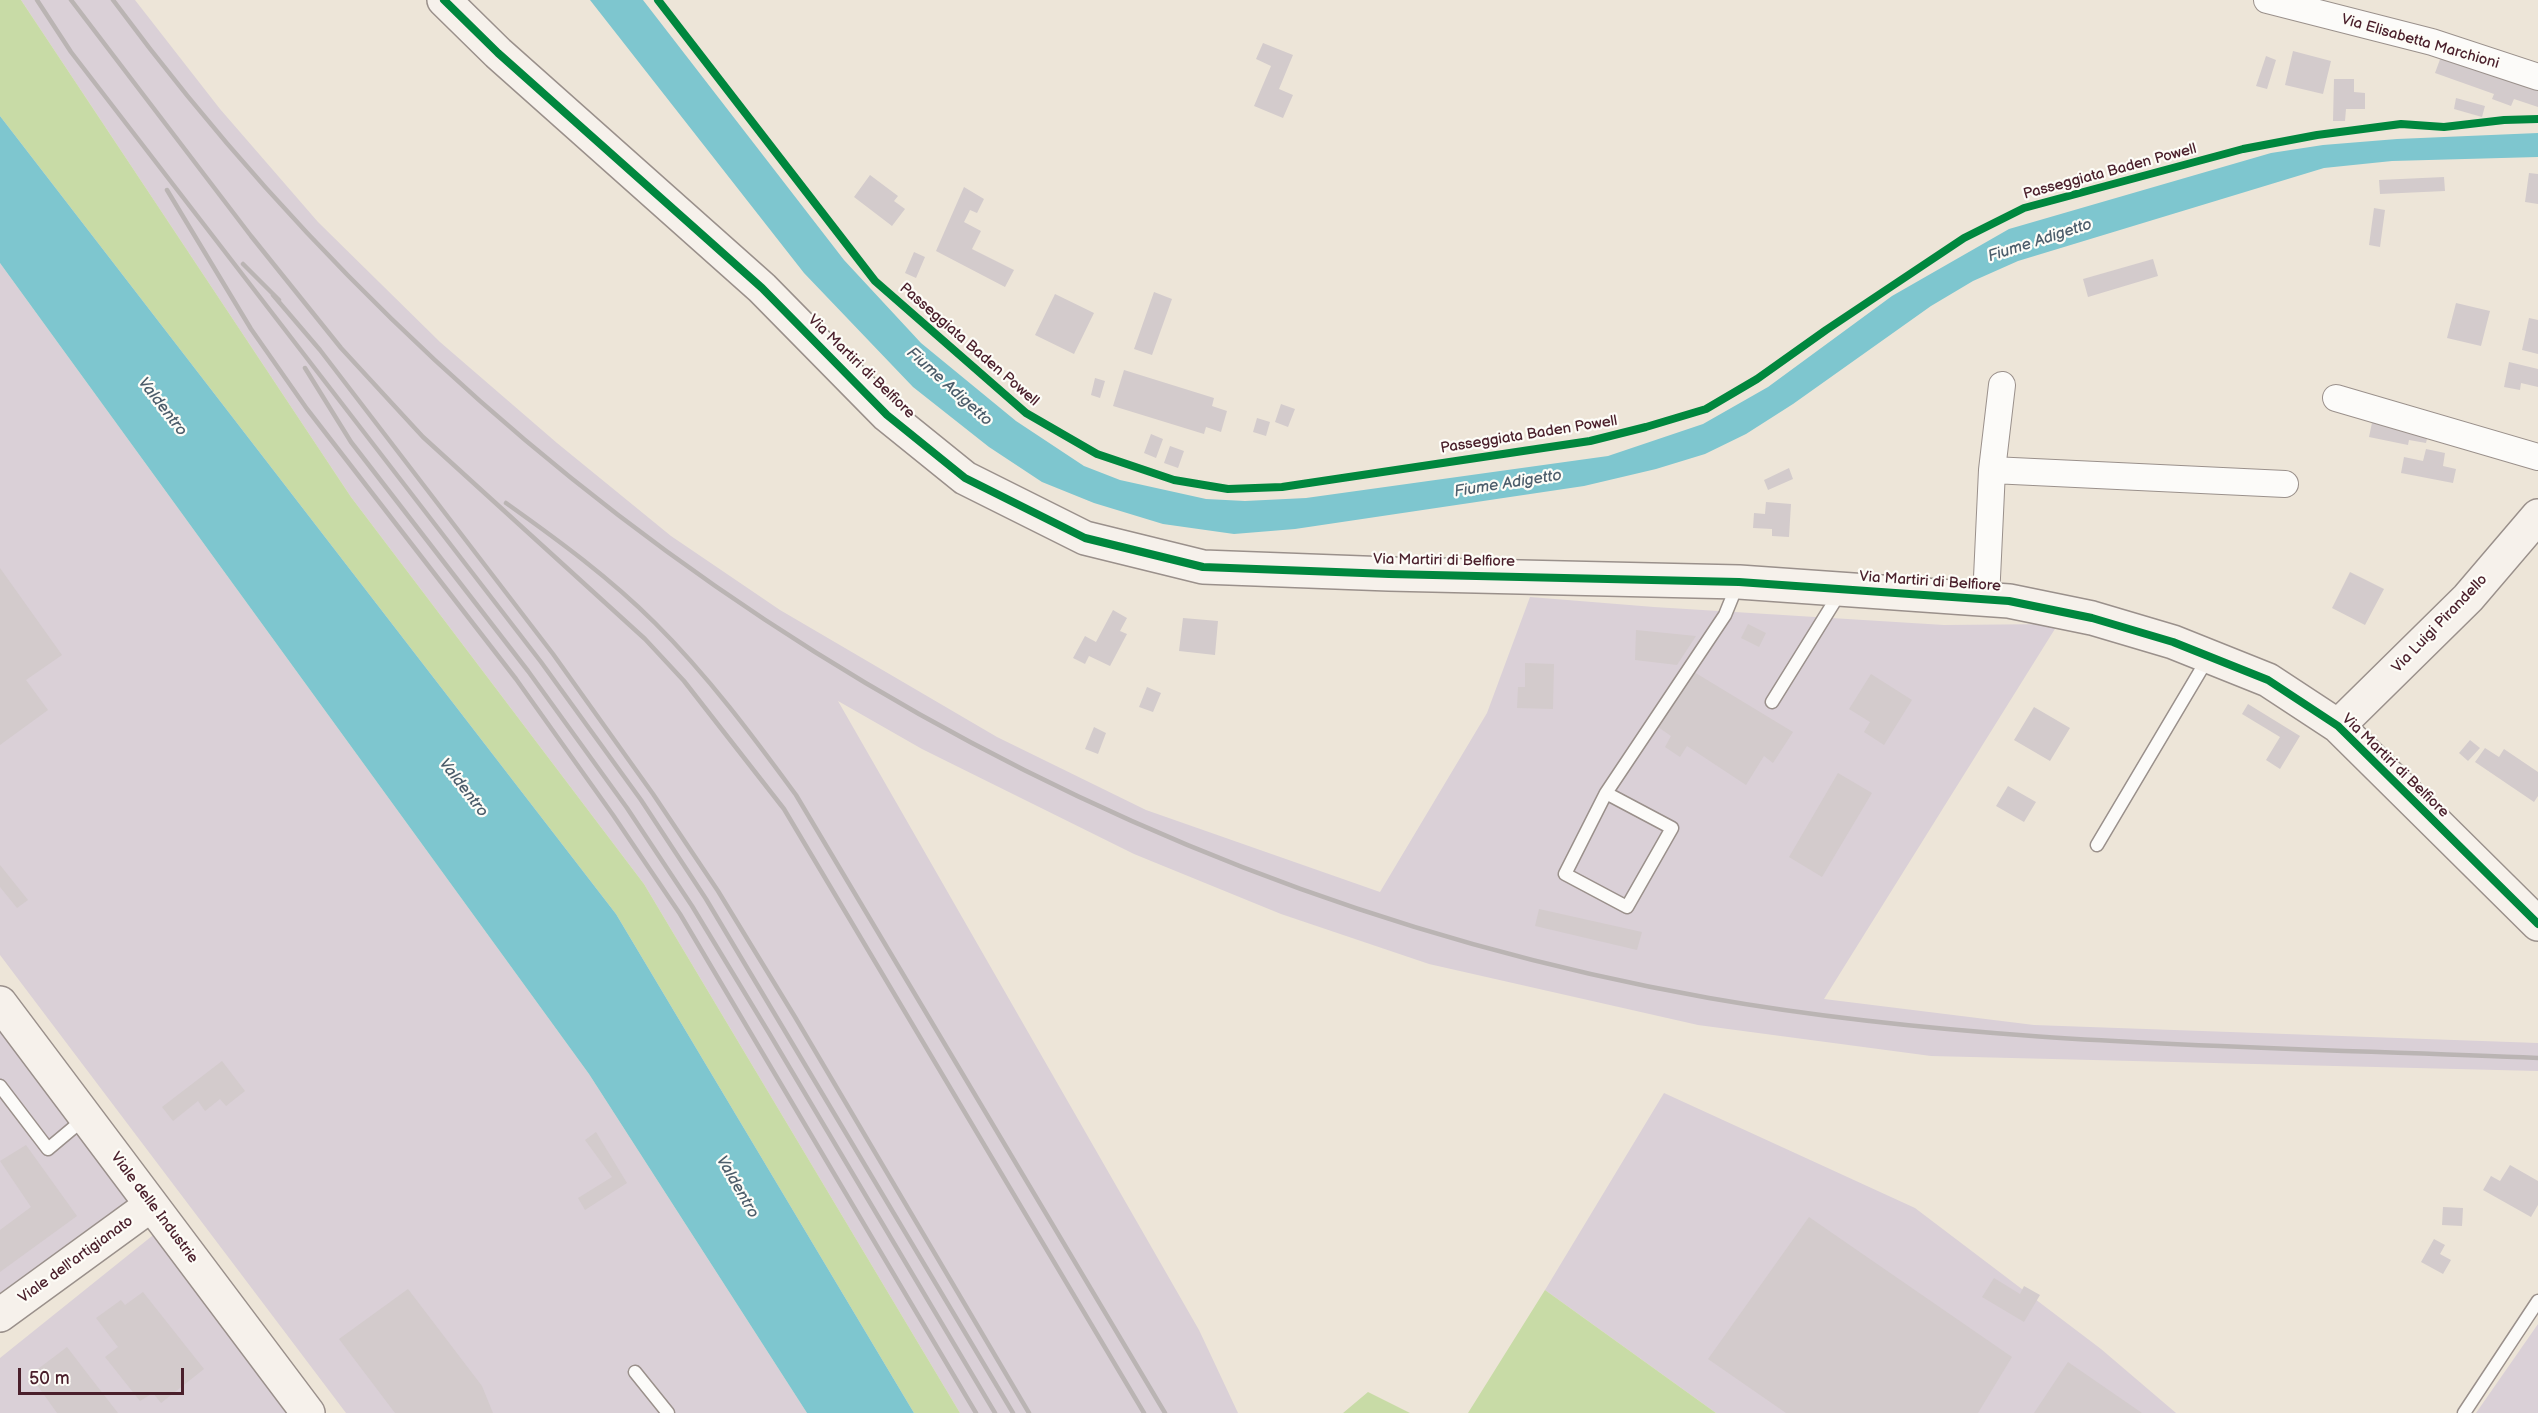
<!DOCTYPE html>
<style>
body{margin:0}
#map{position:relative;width:2538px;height:1413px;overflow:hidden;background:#ede5d8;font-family:"Balsamiq Sans",sans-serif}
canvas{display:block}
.scale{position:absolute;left:18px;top:1368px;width:166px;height:27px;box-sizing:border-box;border:3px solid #4a1f2b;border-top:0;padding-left:8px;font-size:18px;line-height:21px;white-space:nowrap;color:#4a1f2b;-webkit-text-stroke:4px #fdfcf7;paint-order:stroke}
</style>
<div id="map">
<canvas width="2538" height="1413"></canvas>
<div class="scale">50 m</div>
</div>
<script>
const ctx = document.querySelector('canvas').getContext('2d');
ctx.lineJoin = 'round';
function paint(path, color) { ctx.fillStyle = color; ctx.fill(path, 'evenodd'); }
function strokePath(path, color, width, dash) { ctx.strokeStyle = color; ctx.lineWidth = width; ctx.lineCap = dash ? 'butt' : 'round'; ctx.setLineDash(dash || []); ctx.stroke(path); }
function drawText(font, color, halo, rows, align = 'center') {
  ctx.font = font + ' "Balsamiq Sans",sans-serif'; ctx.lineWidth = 4.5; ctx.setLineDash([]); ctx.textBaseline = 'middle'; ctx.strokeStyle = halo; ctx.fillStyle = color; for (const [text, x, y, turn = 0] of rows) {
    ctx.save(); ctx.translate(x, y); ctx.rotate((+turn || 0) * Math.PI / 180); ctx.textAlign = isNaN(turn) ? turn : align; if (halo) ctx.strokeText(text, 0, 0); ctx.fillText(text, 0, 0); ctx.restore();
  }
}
const industrial = new Path2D(`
 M21,0H135L220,109L318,222L440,342L557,443L671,536L780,610L997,737L1146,810L1380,892L1487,713L1530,597L1654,607L1944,625L2058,624L1824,999L2034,1025L2538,1043V1071L1931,1056L1698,1025L1429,964L1281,914L1134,854L922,749L838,701L1199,1330L1238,1413H960L644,884L351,497Z
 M0,263L589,1074L807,1413H346L0,955Z
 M0,1022L133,1200L0,1307Z
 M1664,1093L1915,1208L2101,1349L2176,1413H1716L1545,1290Z
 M157,1232L296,1413H0V1358Z
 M2538,1324V1413H2476Z`);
const green = new Path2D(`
 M0,0H21L351,497L644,884L960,1413H914L616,914L0,116Z
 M1545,1290L1716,1413H1468Z
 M1368,1392L1410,1413H1343Z`);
const water = new Path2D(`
 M590,0H643L844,260L921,343L1016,421L1084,466L1120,480L1206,499L1245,501L1306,498L1608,456L1703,424L1768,387L1892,296L2009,229L2271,153L2323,145L2397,139L2538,133V157L2392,161L2324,168L2018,261L1973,281L1931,306L1793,404L1746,434L1705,454L1656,469L1584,486L1295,529L1234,534L1163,524L1094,503L1042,482L989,447L913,387L804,273Z
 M0,116L616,914L914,1413H807L589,1074L0,263Z`);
const building = new Path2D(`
 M1263,43L1293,55L1279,89L1293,95L1283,118L1254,106L1271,66L1256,59Z
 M2293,51L2331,61L2323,94L2285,85Z
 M2442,54L2538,88V107L2514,99L2511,106L2492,99L2494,94L2435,73Z
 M2266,56L2276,60L2267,89L2256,86Z
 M2334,79H2354V92L2365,93V109H2346L2345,121H2333Z
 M2456,98L2485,106L2482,117L2454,109Z
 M2529,173L2538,174V204L2525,202Z
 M870,175L898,196L894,201L905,209L892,226L854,197Z
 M2444,177L2445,191L2380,194L2379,180Z
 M964,187L984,199L977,213L970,210L964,222L981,231L972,249L1014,270L1005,287L936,251Z
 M2374,208L2385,210L2380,247L2369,245Z
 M914,252L925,257L916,278L905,273Z
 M2153,259L2158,276L2088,297L2083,279Z
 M1154,292L1172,299L1152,355L1134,349Z
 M1055,294L1094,313L1074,354L1035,335Z
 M2456,303L2490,311L2481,346L2447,338Z
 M2529,318L2538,320V354L2522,350Z
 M2509,362L2538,369V387L2521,383L2520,390L2504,387Z
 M1124,370L1214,398L1212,406L1227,411L1221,432L1206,427L1204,434L1113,406Z
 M1095,378L1105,381L1100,398L1091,395Z
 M1281,404L1295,409L1288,427L1275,422Z
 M1257,418L1270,422L1266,436L1253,432Z
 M2373,418L2429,430L2426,443L2409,440L2408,445L2369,437Z
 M1151,434L1163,439L1156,458L1144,453Z
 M1170,446L1184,451L1178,468L1164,463Z
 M2426,449L2445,453L2443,466L2456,469L2453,483L2401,473L2404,457L2423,461Z
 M1789,468L1793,479L1768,490L1764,480Z
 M1766,502L1791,504L1789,537L1772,536V529L1753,528L1754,513L1765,514Z
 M0,568L62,655L26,680L48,710L0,745Z
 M2350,572L2384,589L2365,625L2332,608Z
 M1113,610L1127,618L1120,631L1127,634L1110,666L1089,656L1085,664L1073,658L1085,636L1096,642Z
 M1183,618L1218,621L1215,655L1179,651Z
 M1748,624L1766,633L1759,647L1741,638Z
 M1636,630L1696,636L1677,665L1635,660Z
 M1525,663L1554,664L1553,709L1517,708L1518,687H1525Z
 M1694,672L1793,732L1773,763L1764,756L1746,785L1687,746L1680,757L1665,747L1671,736L1658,727Z
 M1871,674L1912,700L1884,745L1864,732L1870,722L1849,709Z
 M1147,687L1161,693L1153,712L1139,707Z
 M2248,704L2300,736L2280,769L2266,760L2280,737L2242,714Z
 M2034,707L2070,728L2050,761L2014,740Z
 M1094,727L1106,733L1098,754L1085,749Z
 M2470,740L2480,748L2468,761L2459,753Z
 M2485,748L2499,757L2504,749L2538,772V796L2534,802L2475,762Z
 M1838,773L1872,793L1822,877L1789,857Z
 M2008,786L2036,802L2024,822L1996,806Z
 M0,865L28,900L17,908L0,887Z
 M1539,909L1642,932L1637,950L1535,926Z
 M222,1061L245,1091L226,1106L220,1099L205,1111L198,1101L173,1121L162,1107Z
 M596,1132L627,1183L585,1210L578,1198L612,1177L585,1140Z
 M26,1145L77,1216L0,1272V1230L31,1207L0,1161Z
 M2510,1165L2538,1181V1205L2531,1217L2483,1190L2491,1176L2500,1181Z
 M2443,1207L2463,1208L2462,1226L2442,1225Z
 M1809,1217L2012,1357L1978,1413H1786L1708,1359Z
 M2434,1239L2445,1245L2440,1254L2451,1260L2443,1274L2421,1262Z
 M1994,1278L2020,1294L2024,1286L2040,1295L2024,1322L1982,1297Z
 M408,1289L482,1386L493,1413H395L339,1339Z
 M143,1292L204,1369L161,1403L153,1393L140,1401L105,1357L118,1347L96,1318L121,1300L125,1305Z
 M67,1347L90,1377L118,1413H57L30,1375Z
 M2068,1362L2142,1413H2034Z`);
const lane = new Path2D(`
 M1772,702L1841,591
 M1606,793L1672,828L1627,907L1565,874L1606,793L1725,615L1738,583
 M2097,845L2208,658
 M0,1086L48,1149L85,1118
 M635,1372L668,1413
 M2464,1413L2538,1301`);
const street = new Path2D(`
 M2267,0L2432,42L2538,77
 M2336,398L2538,457
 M1992,470L2285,484
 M1986,599L1992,470L2002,385`);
const secondary = new Path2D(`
 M444,0L498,53L762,288L887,415L965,478L1085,538L1203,567L1389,574L1739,582L2009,601L2092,618L2173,642L2268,680L2338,726L2538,924
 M2338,726L2468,598L2538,516
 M0,1003L308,1413
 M0,1315L151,1205`);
const rail = new Path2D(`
 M37,0L71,52L541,662L641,800L706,899L1013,1413
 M71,0L251,236L341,348L423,437L645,639L684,681L784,809L1144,1413
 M113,0C499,522 1067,884 1709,998C1982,1046 2261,1046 2538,1058
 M167,190L251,329L307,409L516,679L613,815L680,914L976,1413
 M243,264L279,300
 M273,295L320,350L553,654L653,794L718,891L795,1017L1029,1413
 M305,368L351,442L528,671L627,808L692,906L769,1033L995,1413
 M506,503C558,540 610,578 655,623C708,676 752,735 796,795L1165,1413`);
const cycleway = new Path2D(`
 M444,0L498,53L762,288L887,415L965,478L1085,538L1203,567L1389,574L1739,582L2009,601L2092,618L2173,642L2268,680L2338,726L2538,924
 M658,0L875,281L1026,413L1097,454L1174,480L1228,489L1282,487L1590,441L1646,427L1706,409L1757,379L1826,330L1964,238L2024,208L2243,149L2317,135L2401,124L2444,127L2504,120L2538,119`);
const streetNames = [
 ["Via Elisabetta Marchioni",2420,42,16],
 ["Passeggiata Baden Powell",2110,172,-15],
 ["Passeggiata Baden Powell",969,345,41],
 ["Via Martiri di Belfiore",861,367,44],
 ["Passeggiata Baden Powell",1529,435,-9],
 ["Via Martiri di Belfiore",1444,561,1],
 ["Via Martiri di Belfiore",1930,582,4],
 ["Via Luigi Pirandello",2440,624,-46],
 ["Via Martiri di Belfiore",2395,766,44],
 ["Viale delle Industrie",154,1208,53],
 ["Viale dell'artigianato",76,1260,-36]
];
const waterNames = [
 ["Fiume Adigetto",2040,241,-18],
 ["Fiume Adigetto",949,387,42],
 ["Valdentro",162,407,52],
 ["Fiume Adigetto",1508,484,-9],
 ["Valdentro",463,788,52],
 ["Valdentro",737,1187,60]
];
paint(industrial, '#dad0d7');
paint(green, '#c8dba6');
paint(water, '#7ec6cf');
paint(building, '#d3cbcc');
strokePath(lane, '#9a908b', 15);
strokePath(street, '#9a908b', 28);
strokePath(secondary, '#9a908b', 36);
strokePath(lane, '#fcfbf9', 12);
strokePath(street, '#fcfbf9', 26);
strokePath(secondary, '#f6f1eb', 33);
strokePath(rail, '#bab4b3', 4.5);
strokePath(cycleway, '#00873e', 8);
drawText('15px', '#4a1f2b', '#fdfcf7', streetNames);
drawText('italic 16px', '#4c5d6b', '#fdfcf7', waterNames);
</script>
